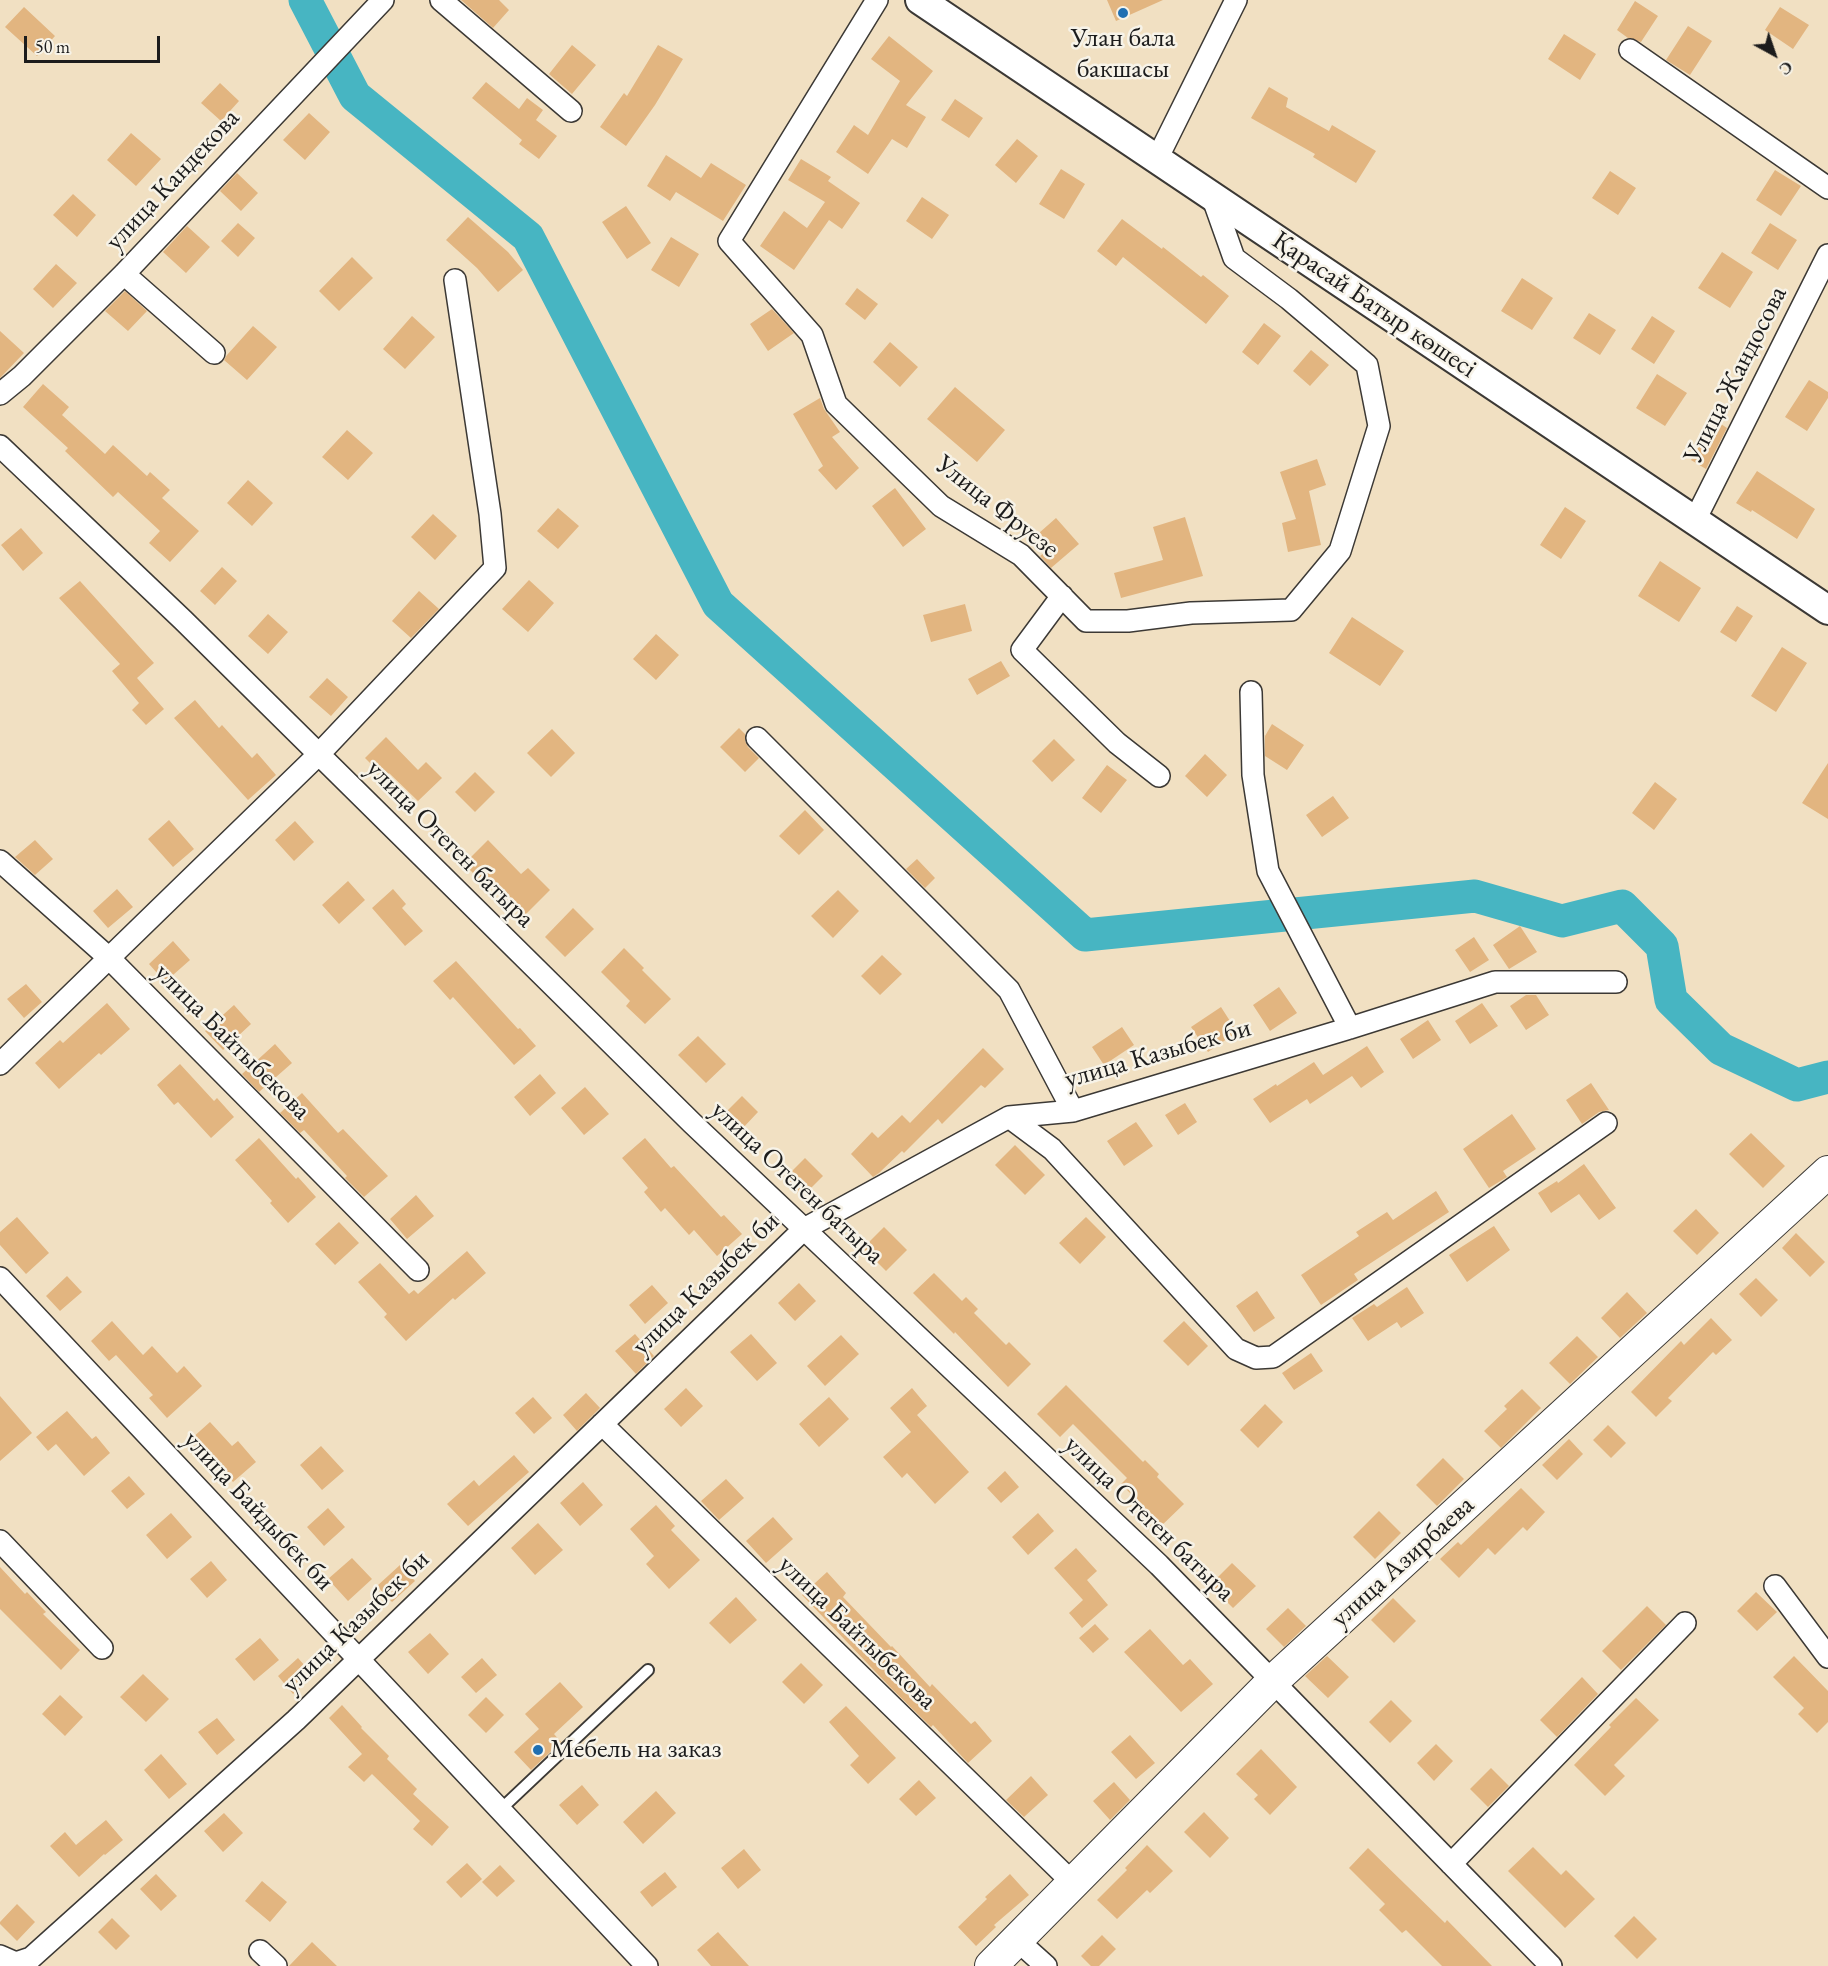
<!DOCTYPE html>
<meta charset="utf-8">
<style>
body{margin:0}
#map{position:relative;width:1828px;height:1966px;overflow:hidden;background:#f1e0c2;font-family:"EB Garamond",serif}
canvas{display:block}
.north{position:absolute;left:1744px;top:24px;width:60px;height:60px;-webkit-text-stroke:4px #f7f3e8;paint-order:stroke;rotate:140deg;font-size:16px;font-weight:700;line-height:24px;text-align:center;color:#1c1c1c}
.north::after{content:'';display:block;margin:auto;width:21px;height:27px;background:#1c1c1c;clip-path:polygon(50% 0,100% 100%,50% 72%,0 100%)}
.scale{position:absolute;left:24px;top:36px;width:136px;height:27px;box-sizing:border-box;border:3px solid #1c1c1c;border-top:0;padding-left:8px;font-size:18px;line-height:21px;white-space:nowrap;color:#1c1c1c;-webkit-text-stroke:4px #f7f3e8;paint-order:stroke}
</style>
<div id="map">
<canvas width="1828" height="1966"></canvas>
<div class="north">С</div>
<div class="scale">50 m</div>
</div>
<script>
const ctx = document.querySelector('canvas').getContext('2d');
ctx.lineJoin = 'round';
function strokePath(path, color, width, dash) { ctx.strokeStyle = color; ctx.lineWidth = width; ctx.lineCap = dash ? 'butt' : 'round'; ctx.setLineDash(dash || []); ctx.stroke(path); }
function paint(path, color) { ctx.fillStyle = color; ctx.fill(path, 'evenodd'); }
function drawText(font, color, halo, rows, align = 'center') {
  ctx.font = font + ' "EB Garamond",serif'; ctx.lineWidth = 5; ctx.setLineDash([]); ctx.textBaseline = 'middle'; ctx.strokeStyle = halo; ctx.fillStyle = color; for (const [text, x, y, turn = 0] of rows) {
    ctx.save(); ctx.translate(x, y); ctx.rotate((+turn || 0) * Math.PI / 180); ctx.textAlign = isNaN(turn) ? turn : align; if (halo) ctx.strokeText(text, 0, 0); ctx.fillText(text, 0, 0); ctx.restore();
  }
}
const river = new Path2D(`
 M305,0L355,96L528,237L718,604L1085,935L1475,896L1562,921L1622,906L1662,946L1671,1000L1721,1049L1797,1085L1828,1077`);
const building = new Path2D(`
 M461,0H499L509,10L493,28Z
 M1107,0H1163L1116,21Z
 M1635,1L1658,16L1641,42L1628,38L1617,30Z
 M24,7L55,36L37,56L5,27Z
 M1780,7L1809,25L1793,49L1765,30Z
 M1688,26L1712,41L1690,75L1666,60Z
 M1564,34L1596,54L1580,80L1548,59Z
 M889,36L933,71L906,105L926,117L907,148L892,139L868,174L836,152L854,125L868,135L900,81L871,59Z
 M572,45L596,65L572,94L549,74Z
 M658,45L683,59L655,105L626,146L600,127L624,93L627,96Z
 M486,82L519,109L527,98L543,110L536,120L557,136L539,159L519,144L522,140L472,98Z
 M220,83L239,101L221,121L201,103Z
 M1269,87L1288,98L1286,107L1329,131L1332,125L1376,151L1356,183L1313,157L1315,154L1251,118Z
 M955,99L983,118L969,138L941,120Z
 M309,113L330,132L305,160L283,140Z
 M131,133L161,159L136,186L107,160Z
 M1017,139L1038,156L1016,183L995,165Z
 M666,155L701,178L711,163L746,185L723,221L676,192L670,201L647,186Z
 M801,159L831,177L828,181L860,203L842,229L829,220L794,270L760,246L784,211L807,228L825,202L788,180Z
 M1061,169L1085,184L1064,219L1039,204Z
 M1775,170L1801,186L1781,216L1756,200Z
 M1610,171L1636,188L1618,215L1592,198Z
 M237,173L258,193L241,211L220,191Z
 M73,194L96,215L77,237L53,215Z
 M922,197L949,215L932,239L906,221Z
 M626,206L651,243L627,259L602,222Z
 M468,217L508,252L523,270L498,292L477,268L446,240Z
 M1122,219L1162,249L1163,247L1201,277L1203,275L1229,296L1206,324L1123,257L1116,266L1097,251Z
 M238,223L255,238L238,257L221,241Z
 M1770,223L1797,240L1778,270L1751,253Z
 M187,226L210,247L186,273L163,252Z
 M671,237L699,254L679,287L651,270Z
 M1722,252L1753,272L1730,308L1698,288Z
 M352,257L373,278L339,311L319,291Z
 M56,264L77,283L53,308L33,289Z
 M1522,278L1553,298L1532,330L1501,311Z
 M857,288L878,304L865,320L845,304Z
 M125,291L147,311L128,331L105,311Z
 M772,309L794,333L768,351L750,324Z
 M1589,313L1616,330L1600,355L1573,338Z
 M412,316L435,337L405,369L383,349Z
 M1652,316L1675,331L1654,364L1631,349Z
 M1264,323L1281,336L1258,365L1242,352Z
 M253,326L277,347L247,380L224,360L227,355Z
 M0,331L24,353L0,378Z
 M890,342L918,367L900,387L873,362Z
 M1311,350L1329,365L1310,386L1293,371Z
 M1657,374L1687,393L1665,426L1636,408Z
 M1809,380L1828,392V398L1807,431L1785,417Z
 M43,384L69,407L62,415L105,454L113,445L147,476L150,472L170,490L162,498L199,531L170,562L149,543L160,531L118,492L113,497L65,451L68,448L23,407Z
 M955,387L1005,430L977,462L927,419Z
 M820,398L824,409L840,432L832,437L859,468L836,490L818,470L823,466L793,414Z
 M1715,420L1727,428L1706,469L1691,460Z
 M347,430L373,453L348,480L322,457Z
 M1317,459L1326,485L1309,491L1321,545L1288,552L1282,523L1296,519L1280,472Z
 M1757,471L1815,509L1797,539L1752,510L1751,512L1736,503Z
 M248,480L273,503L252,526L227,503Z
 M895,488L926,529L903,547L872,506Z
 M1565,507L1586,521L1561,559L1540,545Z
 M558,508L579,526L558,549L537,531Z
 M433,514L457,536L435,560L411,537Z
 M1185,517L1203,576L1121,598L1114,573L1163,560L1153,527Z
 M1056,518L1079,544L1051,568L1040,556L1051,547L1039,533Z
 M21,528L43,553L23,571L1,545Z
 M1660,561L1701,588L1679,622L1638,596Z
 M222,567L237,581L215,605L200,591Z
 M529,580L554,603L528,632L502,609Z
 M80,581L154,663L137,678L164,709L146,725L132,710L139,703L112,671L120,664L59,598Z
 M419,591L439,609L411,638L392,621Z
 M965,604L972,631L931,642L923,615Z
 M1737,606L1753,616L1736,642L1720,632Z
 M268,614L288,632L268,654L248,636Z
 M1352,617L1404,651L1380,686L1329,653Z
 M656,634L679,655L656,680L633,659Z
 M1782,647L1807,663L1776,712L1751,696Z
 M1001,661L1010,676L977,695L968,679Z
 M327,678L348,697L331,716L309,697Z
 M195,700L219,728L222,725L252,758L257,753L276,775L248,800L174,718Z
 M1272,724L1304,745L1287,770L1265,756V736Z
 M739,728L745,734V741L748,747L759,758L745,772L720,747Z
 M552,729L575,753L551,777L527,753Z
 M386,737L418,770L426,762L442,778L418,801L389,773L385,778L365,758Z
 M1054,739L1075,760L1052,782L1032,761Z
 M1205,754L1227,775L1207,797L1185,776Z
 M1828,763V819L1802,803Z
 M1107,765L1127,780L1101,813L1082,798Z
 M475,772L495,792L475,812L455,792Z
 M1655,782L1677,799L1654,830L1632,813Z
 M1333,796L1349,818L1322,837L1306,815Z
 M805,810L824,830L799,855L779,836Z
 M169,820L194,849L173,867L148,839Z
 M295,821L314,842L294,861L275,840Z
 M35,840L53,859L35,875L15,857Z
 M488,840L521,874L528,868L550,890L524,916L491,883L487,887L464,864Z
 M917,859L935,878L925,888L906,869Z
 M348,881L365,900L339,924L322,905Z
 M117,889L133,907L108,928L93,911Z
 M393,889L406,904L402,908L423,931L405,946L372,908Z
 M838,890L859,911L833,938L811,916Z
 M573,908L594,929L565,957L545,937Z
 M1520,926L1537,952L1509,969L1493,945Z
 M1474,937L1489,960L1470,972L1455,950Z
 M173,941L190,960L165,982L149,964Z
 M624,948L644,968L642,970L671,999L645,1024L626,1006L630,1001L601,972Z
 M882,955L902,974L880,995L861,976Z
 M456,961L518,1029L520,1028L536,1046L514,1065L453,997L450,1000L433,981Z
 M26,984L42,1002L24,1018L7,999Z
 M1279,987L1297,1013L1270,1031L1253,1005Z
 M1526,995H1536L1549,1015L1526,1030L1510,1006Z
 M107,1003L130,1029L101,1055L99,1053L59,1089L35,1063L60,1040L63,1043Z
 M1482,1003L1498,1026L1470,1044L1455,1021Z
 M234,1005L251,1024L223,1050L205,1031Z
 M1221,1007L1237,1032L1208,1052L1191,1027Z
 M1428,1020L1441,1040L1413,1059L1400,1039Z
 M1122,1027L1134,1045L1104,1065L1092,1047Z
 M698,1036L726,1064L706,1083L678,1055Z
 M275,1044L292,1063L259,1092L242,1074Z
 M1367,1046L1384,1072L1361,1088L1352,1076L1310,1104L1307,1099L1270,1123L1253,1099L1276,1084L1277,1086L1314,1062L1323,1075Z
 M983,1048L1004,1069L985,1088L981,1085L942,1124L938,1119L904,1153L902,1151L879,1173L873,1177L851,1154L872,1132L878,1138L902,1115L910,1123Z
 M180,1064L214,1101L217,1098L234,1117L211,1138L178,1102L174,1105L157,1085Z
 M540,1074L556,1093L530,1116L514,1097Z
 M1591,1083L1609,1110L1599,1112L1582,1124L1566,1100Z
 M585,1087L609,1114L584,1135L561,1108Z
 M302,1093L338,1133L343,1129L388,1176L364,1197L345,1178L347,1176L304,1130L300,1133L280,1113Z
 M742,1096L758,1112L742,1129L726,1112Z
 M1185,1103L1197,1122L1178,1135L1165,1115Z
 M1512,1114L1536,1149L1503,1171L1507,1177L1489,1188L1463,1149Z
 M1136,1122L1153,1146L1124,1166L1107,1141Z
 M1751,1133L1785,1166L1763,1188L1729,1154Z
 M259,1138L296,1179L298,1177L316,1197L288,1223L270,1203L272,1201L235,1160Z
 M645,1138L671,1168L674,1166L721,1217L724,1215L742,1234L717,1256L694,1230L689,1235L665,1208L661,1212L644,1192L648,1188L622,1158Z
 M1015,1145L1045,1175L1025,1195L995,1165Z
 M805,1158L823,1176L802,1197L784,1179Z
 M1584,1164L1616,1208L1599,1220L1579,1194L1551,1213L1538,1193L1557,1181L1558,1183Z
 M1436,1191L1449,1212L1354,1274L1358,1280L1321,1305L1301,1275L1359,1236L1356,1232L1387,1212L1393,1220Z
 M416,1195L434,1216L407,1239L390,1219Z
 M1696,1209L1719,1233L1697,1255L1673,1231Z
 M17,1217L49,1253L26,1274L0,1245V1232Z
 M1086,1217L1106,1237L1080,1264L1059,1243Z
 M339,1222L359,1243L335,1265L315,1244Z
 M1494,1226L1510,1250L1467,1282L1449,1255Z
 M884,1227L907,1250L886,1271L863,1248Z
 M1796,1233L1825,1262L1810,1277L1782,1248Z
 M467,1251L486,1273L455,1300L453,1298L406,1341L384,1317L387,1314L358,1282L380,1263L409,1294L414,1290L418,1294Z
 M934,1273L962,1301L966,1297L978,1309L974,1313L1006,1345L1009,1342L1031,1364L1008,1387L955,1332L954,1334L913,1293Z
 M67,1276L82,1292L60,1311L46,1296Z
 M1756,1278L1778,1300L1761,1317L1739,1294Z
 M799,1283L816,1301L795,1321L778,1303Z
 M652,1285L668,1303L645,1324L629,1305Z
 M1407,1287L1424,1313L1401,1328L1397,1322L1368,1341L1352,1318L1374,1304L1377,1307Z
 M1257,1291L1275,1318L1254,1332L1236,1306Z
 M1627,1292L1647,1313L1620,1338L1601,1318Z
 M1711,1318L1732,1340L1716,1355L1713,1352L1668,1398L1672,1401L1656,1417L1631,1392L1681,1341L1684,1345Z
 M112,1321L143,1355L152,1346L177,1373L184,1366L202,1386L167,1418L149,1398L153,1395L116,1355L109,1361L91,1341Z
 M1184,1321L1208,1346L1188,1366L1163,1341Z
 M635,1334L654,1356L636,1374L615,1351Z
 M751,1334L777,1363L757,1381L730,1352Z
 M841,1335L859,1354L825,1386L807,1366Z
 M1577,1336L1598,1357L1570,1384L1549,1363Z
 M1311,1353L1323,1371L1294,1390L1282,1373Z
 M1066,1385L1143,1462L1145,1460L1159,1474L1157,1477L1184,1504L1158,1529L1135,1506L1139,1502L1121,1484L1127,1478L1073,1424L1060,1437L1037,1414Z
 M686,1388L703,1406L681,1427L664,1409Z
 M912,1388L927,1406L917,1415L969,1472L935,1504L907,1473L902,1478L883,1457L911,1432L890,1408Z
 M1522,1389L1541,1408L1501,1448L1484,1431L1507,1409L1504,1406Z
 M586,1393L600,1408L577,1431L563,1415Z
 M0,1396L32,1433L0,1461Z
 M533,1397L552,1418L534,1434L515,1413Z
 M829,1397L849,1419L819,1447L799,1424Z
 M1265,1404L1283,1422L1258,1448L1240,1430Z
 M67,1411L92,1439L96,1436L110,1453L84,1476L56,1444L48,1451L36,1437Z
 M210,1422L232,1446L238,1441L256,1462L233,1482L191,1439Z
 M1608,1425L1626,1443L1611,1458L1593,1440Z
 M1569,1439L1583,1454L1557,1480L1542,1465Z
 M321,1446L344,1471L322,1490L300,1465Z
 M514,1455L529,1472L468,1526L447,1504L474,1480L479,1486Z
 M1443,1458L1464,1479L1437,1506L1416,1485Z
 M1005,1471L1019,1487L1001,1503L987,1488Z
 M129,1476L145,1494L127,1509L111,1491Z
 M726,1479L744,1498L719,1520L701,1501Z
 M583,1482L603,1505L580,1526L560,1503Z
 M1521,1488L1545,1512L1527,1531L1523,1527L1495,1555L1488,1548L1459,1578L1440,1559L1458,1542L1461,1545Z
 M656,1505L675,1526L671,1530L700,1560L669,1589L646,1564L654,1556L630,1529Z
 M328,1508L345,1527L324,1546L307,1527Z
 M1379,1511L1401,1533L1375,1559L1353,1537Z
 M171,1513L192,1537L167,1559L146,1535Z
 M1038,1513L1054,1531L1028,1555L1012,1537Z
 M773,1517L793,1539L766,1563L746,1541Z
 M538,1523L563,1550L535,1575L511,1548Z
 M1076,1548L1097,1571L1087,1580L1108,1605L1082,1628L1069,1613L1083,1600L1054,1568Z
 M352,1558L372,1579L348,1601L328,1579Z
 M211,1561L227,1580L207,1598L190,1579Z
 M1232,1563L1256,1586L1233,1608L1210,1585Z
 M400,1565L415,1581L392,1602L377,1586Z
 M0,1567L25,1594L27,1592L46,1612L43,1614L80,1650L61,1670L0,1609Z
 M827,1572L846,1593L843,1597L891,1647L892,1646L930,1687L932,1684L971,1724L975,1721L992,1741L968,1763L933,1725L931,1727L890,1687L802,1595Z
 M1756,1592L1777,1612L1757,1631L1737,1611Z
 M736,1597L757,1620L730,1644L709,1623Z
 M1393,1598L1416,1621L1394,1643L1371,1620Z
 M1647,1606L1666,1625L1621,1670L1602,1651Z
 M1288,1608L1306,1626L1284,1647L1266,1629Z
 M1095,1624L1109,1639L1093,1653L1079,1638Z
 M1150,1629L1183,1665L1190,1659L1213,1684L1181,1712L1124,1652Z
 M430,1633L449,1654L428,1674L408,1652Z
 M260,1638L279,1660L254,1681L235,1659Z
 M1327,1656L1349,1677L1328,1698L1305,1676Z
 M1794,1656L1828,1691V1722L1817,1733L1798,1714L1804,1708L1773,1677Z
 M298,1658L314,1676L293,1694L278,1676Z
 M482,1658L497,1675L476,1693L461,1677Z
 M801,1663L823,1685L804,1704L782,1682Z
 M143,1674L169,1699L146,1722L120,1697Z
 M1582,1677L1598,1694L1557,1737L1540,1720Z
 M560,1682L583,1707L554,1734L561,1742L531,1770L514,1752L539,1729L525,1714Z
 M60,1695L83,1717L65,1736L42,1714Z
 M486,1697L504,1715L486,1733L468,1715Z
 M1636,1698L1659,1720L1614,1765L1625,1776L1605,1796L1574,1765L1611,1727L1609,1725Z
 M1391,1700L1412,1721L1390,1743L1369,1722Z
 M342,1705L362,1727L361,1728L389,1756L387,1759L417,1789L413,1794L449,1827L432,1846L413,1829L420,1821L372,1774L364,1782L348,1767L362,1754L329,1718Z
 M846,1706L896,1758L868,1784L850,1765L859,1756L829,1722Z
 M217,1718L235,1740L217,1755L198,1732Z
 M1130,1735L1155,1763L1136,1779L1111,1752Z
 M1436,1744L1453,1761L1434,1781L1417,1763Z
 M1261,1749L1297,1787L1270,1815L1254,1799L1258,1795L1236,1774Z
 M161,1754L187,1784L169,1799L144,1770Z
 M1491,1768L1509,1786L1488,1807L1470,1789Z
 M1031,1776L1048,1795L1024,1817L1006,1800Z
 M919,1780L936,1798L916,1816L899,1799Z
 M1114,1782L1130,1800L1110,1820L1093,1801Z
 M582,1785L599,1805L577,1825L559,1805Z
 M656,1791L676,1813L643,1844L623,1822Z
 M1204,1812L1229,1838L1210,1858L1184,1832Z
 M224,1813L243,1833L223,1852L204,1831Z
 M106,1820L123,1840L105,1855L104,1854L79,1877L50,1846L65,1832L76,1845Z
 M1147,1845L1173,1871L1150,1893L1147,1890L1117,1919L1097,1900L1127,1870L1125,1868Z
 M1533,1847L1561,1875L1566,1870L1595,1899L1565,1928L1508,1871Z
 M1368,1848L1445,1923L1447,1920L1492,1966H1442L1406,1930L1402,1933L1379,1910L1385,1904L1349,1868Z
 M744,1849L761,1870L738,1889L721,1868Z
 M467,1863L482,1879L461,1898L446,1882Z
 M500,1865L515,1881L497,1897L482,1882Z
 M665,1872L677,1887L652,1907L640,1892Z
 M156,1874L177,1896L161,1911L140,1889Z
 M1010,1874L1029,1895L994,1925L996,1927L976,1946L958,1927L987,1899L985,1897Z
 M262,1881L287,1902L270,1922L245,1901Z
 M17,1904L35,1922L17,1941L0,1924V1922Z
 M1634,1916L1657,1939L1637,1959L1614,1936Z
 M112,1918L130,1936L116,1950L98,1932Z
 M718,1932L749,1966H711L697,1950Z
 M1102,1935L1116,1949L1099,1966H1091L1081,1956Z
 M312,1942L337,1966H289Z`);
const service = new Path2D(`
 M501,1809L648,1670`);
const minor = new Path2D(`
 M441,0L571,111
 M877,0L729,241L812,335L836,404L941,506L1021,555L1086,621H1128L1191,613L1291,610L1340,551L1379,426L1367,365L1289,299L1234,258L1212,196
 M1630,50L1828,188
 M1157,159L1236,0
 M124,274L214,353
 M0,394L22,376L124,274L383,0
 M0,446L183,620L692,1123L1159,1565L1551,1966
 M1695,520L1828,255
 M1062,596L1022,650L1117,743L1159,776
 M1251,692L1253,775L1268,871L1350,1028
 M757,738L1009,990L1073,1111
 M0,861L109,958L418,1270
 M0,1064L319,754L495,568L490,514L455,280
 M1009,1117L1052,1149L1236,1349L1256,1358L1273,1357L1606,1123
 M0,1278L647,1966
 M602,1424L1073,1883
 M0,1541L102,1648
 M1775,1586L1828,1657
 M1451,1864L1685,1623
 M1017,1940L1046,1966
 M260,1951L276,1966
 M0,1956L16,1963L31,1958L296,1720L804,1229L1009,1117L1073,1111L1350,1028L1495,982H1616`);
const secondary = new Path2D(`
 M920,0L1828,610`);
const primary = new Path2D(`
 M991,1966L1273,1681L1828,1172`);
const markers = [
 [1123,13,6,"#1f6fb2"],
 [538,1750,6,"#1f6fb2"]
];
const poiNames = [
 ["Улан бала",1123,39],
 ["бакшасы",1123,70],
 ["Мебель на заказ",550,1750,"left"]
];
const streetNames = [
 ["улица Кандекова",173,180,-47],
 ["Қарасай Батыр көшесі",1374,305,34],
 ["Улица Жандосова",1736,375,-63],
 ["Улица Фруезе",997,507,38],
 ["улица Отеген батыра",450,844,45],
 ["улица Байтыбекова",232,1042,45],
 ["улица Казыбек би",1158,1054,-16],
 ["улица Отеген батыра",797,1183,43],
 ["улица Казыбек би",706,1284,-44],
 ["улица Байдыбек би",258,1511,47],
 ["улица Отеген батыра",1149,1519,44],
 ["улица Азирбаева",1403,1562,-42],
 ["улица Казыбек би",356,1622,-44],
 ["улица Байтыбекова",857,1633,44]
];
strokePath(river, '#47b5c2', 33);
paint(building, '#e2b580');
strokePath(service, '#3c3935', 14);
strokePath(minor, '#3c3935', 24);
strokePath(secondary, '#3c3935', 32);
strokePath(primary, '#3c3935', 34);
strokePath(service, '#fff', 10);
strokePath(minor, '#fff', 21);
strokePath(secondary, '#fff', 28);
strokePath(primary, '#fff', 32);
for (const [x, y, r, color] of markers) { const dot = new Path2D(); dot.arc(x, y, r, 0, 2 * Math.PI); ctx.fillStyle = color; ctx.fill(dot); strokePath(dot, '#f7f3e8', 2); }
drawText('27px', '#1c1c1c', '#f7f3e8', poiNames);
drawText('27px', '#1c1c1c', '#f7f3e8', streetNames);
</script>
